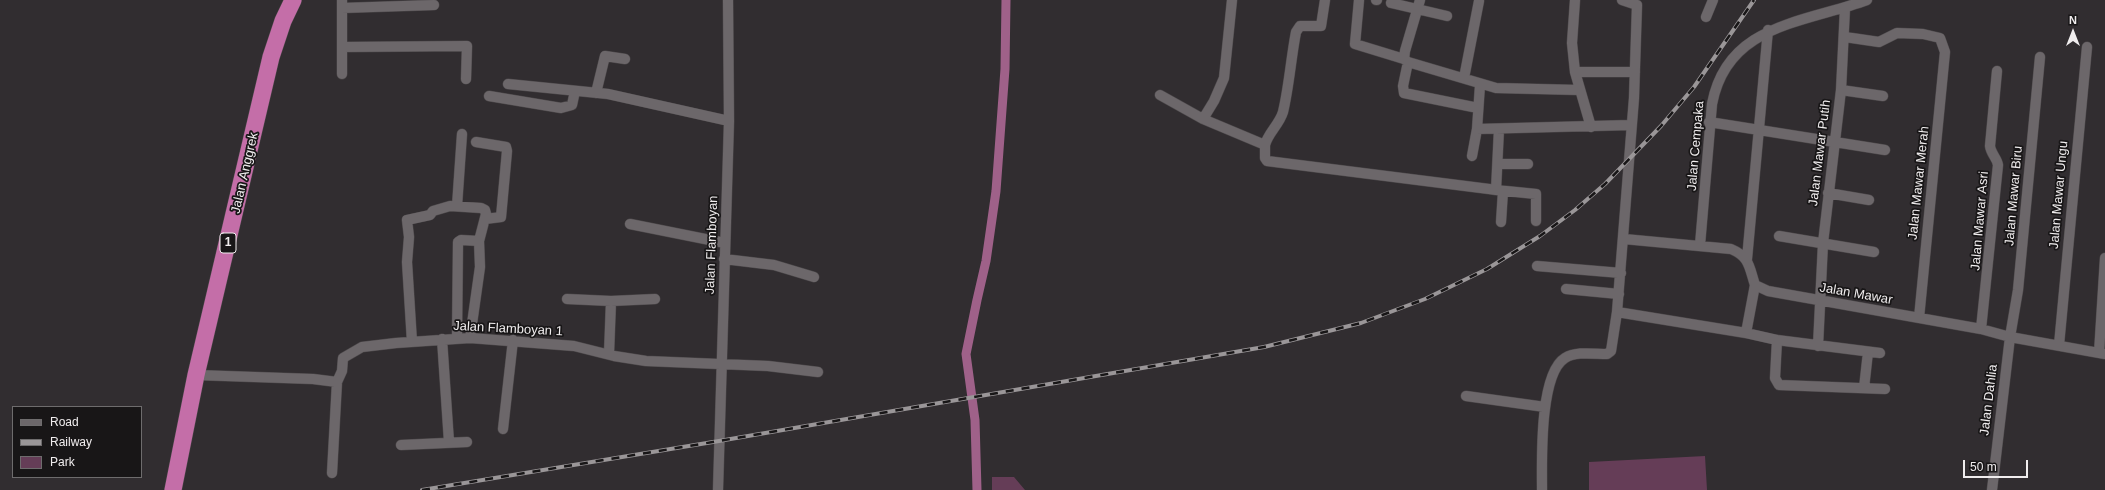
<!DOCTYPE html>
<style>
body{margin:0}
#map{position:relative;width:2105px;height:490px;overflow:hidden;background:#312d30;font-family:Helvetica,sans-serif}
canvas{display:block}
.legend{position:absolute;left:12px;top:406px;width:130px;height:72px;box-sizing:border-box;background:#181617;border:1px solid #6e6c6d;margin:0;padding:5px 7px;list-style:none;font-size:12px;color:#f0edee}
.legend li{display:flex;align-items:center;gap:8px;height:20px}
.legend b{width:20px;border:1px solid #6e6c6d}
.north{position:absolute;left:2053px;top:12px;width:40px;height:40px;-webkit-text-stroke:3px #181617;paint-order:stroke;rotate:0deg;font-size:11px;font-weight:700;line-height:16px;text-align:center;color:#f0edee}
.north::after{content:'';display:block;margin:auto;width:14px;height:18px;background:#f0edee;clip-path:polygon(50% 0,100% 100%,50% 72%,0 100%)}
.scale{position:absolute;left:1963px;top:460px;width:65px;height:18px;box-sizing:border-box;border:2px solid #f0edee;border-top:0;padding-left:5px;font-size:12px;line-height:14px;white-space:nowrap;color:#f0edee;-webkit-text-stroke:3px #181617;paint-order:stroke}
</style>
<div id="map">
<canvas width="2105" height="490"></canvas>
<ul class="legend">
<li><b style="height:5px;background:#6c676a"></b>Road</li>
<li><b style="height:5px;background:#9a9698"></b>Railway</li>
<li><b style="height:11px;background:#653d57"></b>Park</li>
</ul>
<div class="north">N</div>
<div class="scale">50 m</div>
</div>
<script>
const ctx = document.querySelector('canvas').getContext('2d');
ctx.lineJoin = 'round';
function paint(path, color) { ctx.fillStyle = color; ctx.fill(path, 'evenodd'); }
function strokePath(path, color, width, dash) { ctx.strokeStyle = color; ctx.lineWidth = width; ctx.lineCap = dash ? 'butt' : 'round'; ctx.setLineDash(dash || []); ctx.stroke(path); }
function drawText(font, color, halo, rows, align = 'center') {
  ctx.font = font + ' Helvetica,sans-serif'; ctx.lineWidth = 3.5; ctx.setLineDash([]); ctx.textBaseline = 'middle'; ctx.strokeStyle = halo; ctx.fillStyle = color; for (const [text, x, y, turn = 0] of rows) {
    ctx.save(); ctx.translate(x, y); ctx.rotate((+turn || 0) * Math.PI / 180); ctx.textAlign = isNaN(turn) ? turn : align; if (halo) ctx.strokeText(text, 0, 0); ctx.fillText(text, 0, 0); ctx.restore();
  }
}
const green = new Path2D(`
 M1705,456L1707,490H1589V462Z
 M992,477H1014L1025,490H992Z`);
const canal = new Path2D(`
 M977,490L975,420L966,354L977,300L986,261L996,191L1005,69L1006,0`);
const minor = new Path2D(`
 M342,0V47L467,46L466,79
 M1359,0L1355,44L1404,59
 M1376,0H1377
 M1420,0L1405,51L1404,59L1408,62L1496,88L1579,90
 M1575,0L1572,43L1575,72L1591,127
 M1622,0L1637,5L1634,98L1617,312L1746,333L1777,340L1880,353
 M1391,3L1447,16
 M342,8L434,5
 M1706,17L1713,0
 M1845,37L1879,42L1897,33L1923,34L1940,38L1945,52L1919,318
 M1408,62L1403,86L1404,93L1478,108
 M1575,72H1635
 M342,74V47
 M1464,78L1479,1
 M508,84L608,94L729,121
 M1480,85L1477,129L1631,125
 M1841,90L1883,96
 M596,93L605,56L625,59
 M1160,95L1203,119L1265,145V158L1267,161L1489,189L1496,190L1499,129
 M489,96L561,108L572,105L575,91
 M1203,119L1214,101L1224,78L1232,0
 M1709,122L1885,150
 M476,142L506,147L507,151L501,217L485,219
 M1265,145C1268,133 1279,125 1283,112C1289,87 1291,58 1296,32L1300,26H1321L1325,0
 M1472,156L1477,129
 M1498,164H1528
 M1496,190L1536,194V221
 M1828,193L1869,200
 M457,206L462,134
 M1501,222L1503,191
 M630,224L725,243
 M1779,236L1874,252
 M1624,239L1731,249C1750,257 1749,267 1755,285L1768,291L1981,329L2010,337L2105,354
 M1700,245L1712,104C1727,24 1804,23 1867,0
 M724,259L774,265L814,277
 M1747,259L1768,30
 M1537,266L1621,273
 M1566,289L1619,294
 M567,299L611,301
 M1981,329L1998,165C1997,158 1991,154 1990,146L1997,71
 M1746,333L1755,285
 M457,338L458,242L461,240L479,241
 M442,339L449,442
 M1777,340L1775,378L1779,385L1885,389
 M412,342L407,262L409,237L407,220L430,215L433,211L450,206L481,208L485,210L486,214L479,241L480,267L470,338
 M2059,345L2087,47
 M1818,346L1823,243L1841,90L1845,8
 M2099,353L2105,258
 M609,354L611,301L655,299
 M196,375L313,379L337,382L342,371L343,358L362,347L396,343L470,338L574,346L614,356L646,361L768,366L818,372
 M1864,388L1868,352
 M1466,396L1545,407
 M503,429L513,340
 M401,445L467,442
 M332,473L337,382
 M718,490L729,121L728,0
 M1542,490C1542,462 1539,374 1565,358C1576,351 1594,354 1607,354L1611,351L1617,312
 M1992,490L2010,337L2018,290L2040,57`);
const trunk = new Path2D(`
 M173,490L196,375L271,57L283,21L293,0`);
const rail = new Path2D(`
 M422,490L719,441L1264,347L1361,323L1425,299L1487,269L1540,236L1575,210L1605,184L1661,126L1694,87L1754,0`);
const shields = [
 [228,243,16]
];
const shieldNames = [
 ["1",228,243]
];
const streetNames = [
 ["Jalan Cempaka",1696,146,-85],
 ["Jalan Mawar Putih",1820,153,-83],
 ["Jalan Anggrek",245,173,-77],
 ["Jalan Mawar Merah",1919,183,-84],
 ["Jalan Mawar Ungu",2059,195,-85],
 ["Jalan Mawar Biru",2014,196,-85],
 ["Jalan Mawar Asri",1980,221,-85],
 ["Jalan Flamboyan",712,245,-88],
 ["Jalan Mawar",1856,294,10],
 ["Jalan Flamboyan 1",508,329,3],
 ["Jalan Dahlia",1989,400,-83]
];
paint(green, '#653d57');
strokePath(canal, '#9f6189', 9);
strokePath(minor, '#4d494b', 11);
strokePath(trunk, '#4d494b', 18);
strokePath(minor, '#6c676a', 10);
strokePath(trunk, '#c46ea8', 17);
strokePath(rail, '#9a9698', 4);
strokePath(rail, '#181617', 2.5, [8]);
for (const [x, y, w] of shields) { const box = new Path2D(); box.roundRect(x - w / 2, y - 10, w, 20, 3); ctx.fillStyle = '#181617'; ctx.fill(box); strokePath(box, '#f0edee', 1); }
drawText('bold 12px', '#f0edee', null, shieldNames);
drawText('13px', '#f0edee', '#181617', streetNames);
</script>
